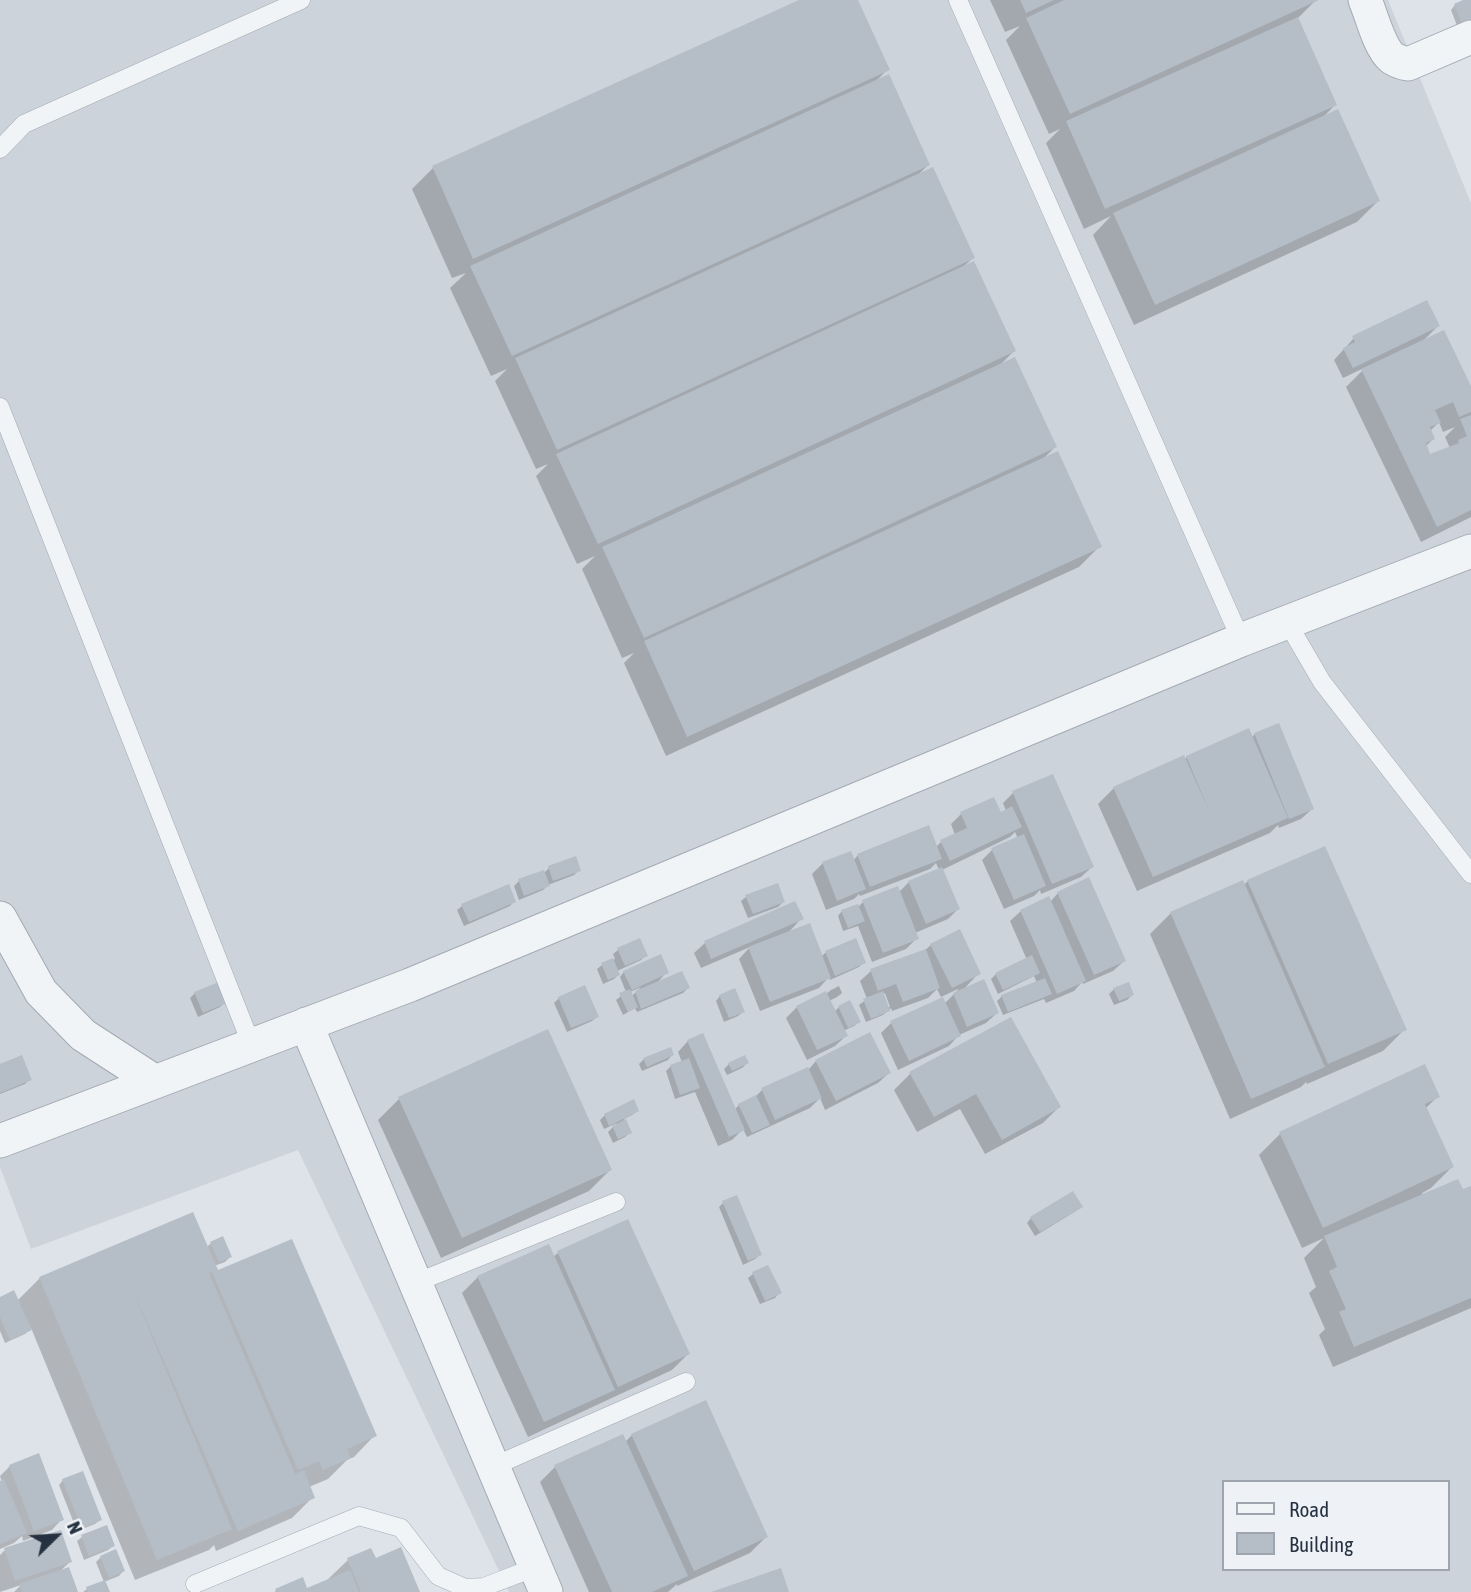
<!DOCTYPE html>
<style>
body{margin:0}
#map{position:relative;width:1471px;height:1592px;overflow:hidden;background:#dee3e9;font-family:"Asap Condensed",sans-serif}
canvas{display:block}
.legend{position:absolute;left:1222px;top:1480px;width:228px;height:91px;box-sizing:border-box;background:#eef2f6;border:2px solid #9ea5ae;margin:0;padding:9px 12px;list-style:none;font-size:21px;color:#263241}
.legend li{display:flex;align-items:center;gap:14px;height:35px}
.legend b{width:35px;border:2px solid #9ea5ae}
.north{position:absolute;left:21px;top:1501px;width:70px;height:70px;-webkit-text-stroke:5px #eef2f6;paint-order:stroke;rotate:66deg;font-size:19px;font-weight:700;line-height:28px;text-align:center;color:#263241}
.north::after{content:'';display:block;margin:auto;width:24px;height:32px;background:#263241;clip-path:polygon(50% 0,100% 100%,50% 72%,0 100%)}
</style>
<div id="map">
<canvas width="1471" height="1592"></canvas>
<ul class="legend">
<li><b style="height:9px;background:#f1f4f7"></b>Road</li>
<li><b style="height:19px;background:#b5bdc6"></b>Building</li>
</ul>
<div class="north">N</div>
</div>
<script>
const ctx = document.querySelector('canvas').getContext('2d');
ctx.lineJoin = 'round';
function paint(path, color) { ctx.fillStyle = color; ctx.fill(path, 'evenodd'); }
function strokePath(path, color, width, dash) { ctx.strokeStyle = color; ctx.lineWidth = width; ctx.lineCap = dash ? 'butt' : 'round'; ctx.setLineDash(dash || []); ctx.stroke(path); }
const built = new Path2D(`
 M0,0H1388L1471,203V1592H509L298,1150L31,1249L0,1167ZM1224,1482H1448V1569H1224Z`);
const shadow = new Path2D(`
 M803,0H856L888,69L875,82L928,165L917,176L973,258L963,267L1014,351L1000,365L1055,447L1042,460L1100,546L1079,567L666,756L624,663L634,653L622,658L582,569L595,556L577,564L536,476L548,464L536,469L495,381L507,369L491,376L450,288L466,273L452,278L412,189L433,168Z
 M990,0H1316L1297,19L1335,105L1322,118L1378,201L1357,222L1134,325L1093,235L1111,216L1084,229L1046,143L1060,129L1049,134L1006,40L1020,26L1005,32Z
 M1468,0H1471L1459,31L1451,10L1455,5Z
 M1438,326L1422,342L1471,390V517L1421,542L1346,387L1366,367L1343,378L1334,360L1354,338ZM1439,422L1443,432L1455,427L1445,437L1450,448L1429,457L1425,447L1433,439L1430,431Z
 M1255,734L1312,809L1301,819L1279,828L1278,825L1270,833L1137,891L1098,804L1114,788L1184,760L1187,757L1251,738Z
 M1013,793L1092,867L1081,877L1041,894L1040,890L1034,896L1004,909L982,860L992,850L1018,839L1015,832L1010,837L942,870L958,909L948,919L915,933L917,938L906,949L872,962L858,926L843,931L838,916L842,911L858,907L863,902L899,892L909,882L939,870L936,863L930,869L860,896L859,894L854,899L826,910L812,874L822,864L850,853L853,861L858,855L936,847L941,842L955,835L951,824L961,814H1001L1006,811L1003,803Z
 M549,868L579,870L574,875L548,885L543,890L519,900L514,886L519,881L543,874Z
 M1248,881L1404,1030L1383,1051L1307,1084L1306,1082L1301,1087L1230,1119L1150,934L1171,913L1244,885Z
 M1058,893L1124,961L1113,971L1083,984L1082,982L1074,991L1046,1003L1044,999L1003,1015L997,1001L1002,996L1037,983L1034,976L998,994L991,979L996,974L1027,960L1010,921L1021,911L1050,902Z
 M746,897L783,902L778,907L748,918L741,901Z
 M514,901L510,906L464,926L457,910L462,906Z
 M794,903L801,919L787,934L821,957L825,953L855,940L864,962L859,967L830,980L829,977L819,988L760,1011L739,959L750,947L701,968L694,953L705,943Z
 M931,945L979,973L963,990L997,1013L986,1023L959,1035L949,1046L898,1070L881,1033L891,1023L942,999L937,989L928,998L892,1011L891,1008L883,1015L866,1022L859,1005L867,999L860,981L871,971L924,951ZM958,989V990L944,1004L941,997ZM885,993L890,1007L887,1008L882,995Z
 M618,950L646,955L641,960L617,971L618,975L614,979L603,984L597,969L602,965L615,959L613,954Z
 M624,972H667L656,984L688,988L683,993L637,1012L635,1008L623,1015L616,1000L626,992L620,977ZM641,987L632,996L630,992Z
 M839,986L842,993L837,997L829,1001L834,1012L839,1007L859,1022L854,1026L843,1031L846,1036L835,1046L807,1060L786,1018L797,1007L826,994L831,990Z
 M1114,989L1132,995L1127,1000L1114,1005L1109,994Z
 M195,993L225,1002L220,1007L198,1017L190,998Z
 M720,996L743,1012L738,1016L724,1022L716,1001Z
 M559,998L597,1016L592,1021L567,1032L554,1003Z
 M1010,1019L1059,1107L1043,1123L985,1154L960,1109L917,1132L894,1090L910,1074Z
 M688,1041L734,1110L739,1105L753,1099L762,1090L809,1069L816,1061L889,1073L878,1083L825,1110L820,1098L810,1108L747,1137L743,1129L732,1140L718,1146L695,1092L675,1099L666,1071L671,1066L682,1062L678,1052Z
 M672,1055L668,1060L642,1071L639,1064L644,1059Z
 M747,1063L742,1068L727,1075L724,1069L729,1064Z
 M0,1065L30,1079L25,1084L0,1094Z
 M1438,1096L1425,1109L1452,1167L1431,1188L1422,1193L1423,1195L1462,1192L1471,1188V1308L1333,1367L1319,1335L1325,1329L1309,1293L1316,1287L1304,1258L1324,1238L1302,1248L1259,1155L1280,1134Z
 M399,1099L610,1170L589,1191L441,1258L378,1120Z
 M637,1111L632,1115L624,1119L630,1132L625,1137L613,1143L608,1132L617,1123L604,1129L600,1120L605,1115Z
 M723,1203L760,1254L755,1259L743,1265L719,1207Z
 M1076,1211L1035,1236L1027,1223L1031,1218Z
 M211,1243L230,1257L225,1262L214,1266L375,1435L354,1457L347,1460L328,1479L309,1487L313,1497L292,1518L216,1551L214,1545L209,1550L135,1580L31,1328L25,1334L5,1343L0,1331V1298L17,1301L40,1278L206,1248Z
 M558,1253L688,1354L672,1370L528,1437L462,1293L478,1277L553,1257Z
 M753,1274L779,1293L775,1298L760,1304L748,1278Z
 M632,1435L766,1537L750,1553L677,1586V1584L668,1592H589L540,1482L555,1467L625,1442Z
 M10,1466L62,1519L52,1530L23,1541L22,1536L14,1543L0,1549V1483L2,1482L0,1476Z
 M63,1480L100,1520L95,1524L77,1531L59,1485Z
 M82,1537L113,1546L108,1550L84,1560L77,1541Z
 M5,1550L70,1562L59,1572L76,1592H14L21,1585L0,1592V1555Z
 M370,1550L375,1560L418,1592H275L276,1590H306L326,1581L348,1560Z
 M101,1557L123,1571L119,1576L104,1582L108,1592H83L87,1589L104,1582L96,1562Z`);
const building = new Path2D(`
 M799,0H858L890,70L473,259L432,166Z
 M1020,0H1054L1026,13Z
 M1064,0H1319L1070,114L1026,18Z
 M1463,0H1471V25L1464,28L1454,4Z
 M1298,17L1337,105L1105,209L1066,121Z
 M889,74L930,165L512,356L470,266Z
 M1338,109L1380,201L1155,305L1113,213Z
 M933,167L975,258L557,450L515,358Z
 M974,261L1016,351L598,544L556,454Z
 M1427,300L1440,326L1353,368L1343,348L1355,342L1352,336Z
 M1444,330L1471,386V412L1459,417L1453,402L1435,410L1441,423L1430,427L1435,439L1426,443L1430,454L1459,443L1458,440L1467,436L1460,419L1471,415V510L1437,527L1361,369Z
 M1015,357L1057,447L644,638L602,547Z
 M1058,451L1102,547L687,737L644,641Z
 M1279,723L1314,809L1289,819L1254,733Z
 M1249,728L1288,818L1153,877L1113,787L1184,755L1210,813L1186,756Z
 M1053,774L1094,867L1052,884L1012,791Z
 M994,797L1001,812L1012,806L1022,827L950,861L940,840L967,828L960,812Z
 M929,825L942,859L870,887L857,854Z
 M1024,834L1046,886L1014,900L991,848Z
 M1325,846L1407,1030L1328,1064L1247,880Z
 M851,851L866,889L837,901L822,862Z
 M576,856L581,871L553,881L548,866Z
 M942,867L960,909L926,924L908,881Z
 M544,870L550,886L524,896L518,879Z
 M1089,877L1126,961L1094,975L1057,892Z
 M1243,880L1325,1067L1251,1099L1170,912Z
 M778,883L785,902L753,914L745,895Z
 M509,884L516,902L469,922L461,904Z
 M898,886L919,939L883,953L862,900Z
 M1049,896L1086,981L1057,994L1020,910Z
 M795,901L804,919L711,959L704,941Z
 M858,904L865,921L848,928L841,910Z
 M810,923L831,978L770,1002L748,947Z
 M960,929L981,974L952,988L930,944Z
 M640,938L648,956L625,966L617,948Z
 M856,938L866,963L835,976L825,951Z
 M926,949L940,988L903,1002L896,984L878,991L870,969Z
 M661,954L669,973L632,990L623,971Z
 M1032,955L1040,973L1003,990L995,973Z
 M613,958L620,975L608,980L601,963Z
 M682,971L690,988L641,1009L635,991Z
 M1045,978L1052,994L1008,1012L1001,995Z
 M984,979L999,1013L967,1027L953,993Z
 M219,982L227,1003L203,1013L194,992Z
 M1129,982L1134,995L1119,1001L1113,988Z
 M585,985L599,1017L571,1028L558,997Z
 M735,988L745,1012L729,1018L719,995Z
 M630,989L638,1007L628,1012L619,993Z
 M826,991L848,1036L817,1050L796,1006Z
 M883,991L890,1011L871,1019L863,999Z
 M943,997L961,1036L909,1061L890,1021Z
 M850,1000L861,1022L848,1028L838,1006Z
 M1011,1017L1061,1107L1002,1140L976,1094L934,1117L909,1072Z
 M548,1029L612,1170L462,1238L398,1097Z
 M870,1032L891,1073L836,1101L815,1060Z
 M703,1033L745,1130L729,1137L687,1040Z
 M671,1047L674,1055L647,1067L643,1058Z
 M22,1055L32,1080L0,1093V1064Z
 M745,1055L749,1063L732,1071L728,1063Z
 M689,1058L700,1088L680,1095L670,1065Z
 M1425,1064L1440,1097L1425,1104L1454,1167L1323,1228L1279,1132Z
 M808,1067L822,1098L775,1120L761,1088Z
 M756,1095L770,1125L752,1133L738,1104Z
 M634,1099L639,1111L609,1126L604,1114Z
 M626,1119L632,1133L618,1139L612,1126Z
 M1458,1179L1463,1189L1471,1186V1298L1354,1347L1339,1312L1346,1309L1329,1271L1337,1267L1324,1236Z
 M1073,1191L1083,1207L1040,1232L1030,1217Z
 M737,1195L762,1255L748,1261L722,1201Z
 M193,1212L218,1270L292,1239L377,1436L347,1449L351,1458L323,1470L319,1461L298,1470L212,1272L209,1273L295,1474L304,1470L315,1498L238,1531L126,1274L232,1529L157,1560L39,1277Z
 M628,1219L690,1354L618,1387L557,1251Z
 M223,1236L232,1257L219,1262L210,1242Z
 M549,1244L615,1390L544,1422L477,1276Z
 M768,1265L782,1293L765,1301L752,1272Z
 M14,1290L32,1330L10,1340L0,1317V1297Z
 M706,1400L768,1537L694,1571L631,1434Z
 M623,1434L688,1576L652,1592H612L554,1465Z
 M39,1453L64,1520L34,1531L9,1465Z
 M83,1471L102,1520L82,1528L62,1479Z
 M4,1479L27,1533L0,1544V1481Z
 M107,1525L115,1546L89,1556L81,1535Z
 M61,1530L72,1562L15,1581L4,1548Z
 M401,1547L420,1592H361L347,1558L371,1548L376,1558Z
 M116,1549L125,1571L109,1578L100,1556Z
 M69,1567L78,1592H22L19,1584Z
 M781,1568L789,1592H711Z
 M350,1570L359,1592H277L275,1589L303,1577L307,1588Z
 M105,1580L110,1592H88L86,1587Z`);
const lane = new Path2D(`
 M958,0L1241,640
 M0,149L24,124L301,0
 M0,407L252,1046
 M1287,622L1322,682L1471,874
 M415,1283L616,1202
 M494,1466L686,1382
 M195,1584L359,1516L401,1528L438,1576L465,1588L484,1587L536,1567`);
const street = new Path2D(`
 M1365,0C1372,16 1379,47 1392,58C1397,61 1402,63 1408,64L1471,37
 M0,918L41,992L83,1035L154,1081
 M306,1024L546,1592
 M0,1141L410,985L1241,640L1471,551`);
paint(built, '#ccd3db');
paint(shadow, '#0003');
paint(building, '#b5bdc6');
strokePath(lane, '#a3aab3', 19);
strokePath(street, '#a3aab3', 35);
strokePath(lane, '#f1f4f7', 18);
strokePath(street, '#f1f4f7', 33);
</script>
